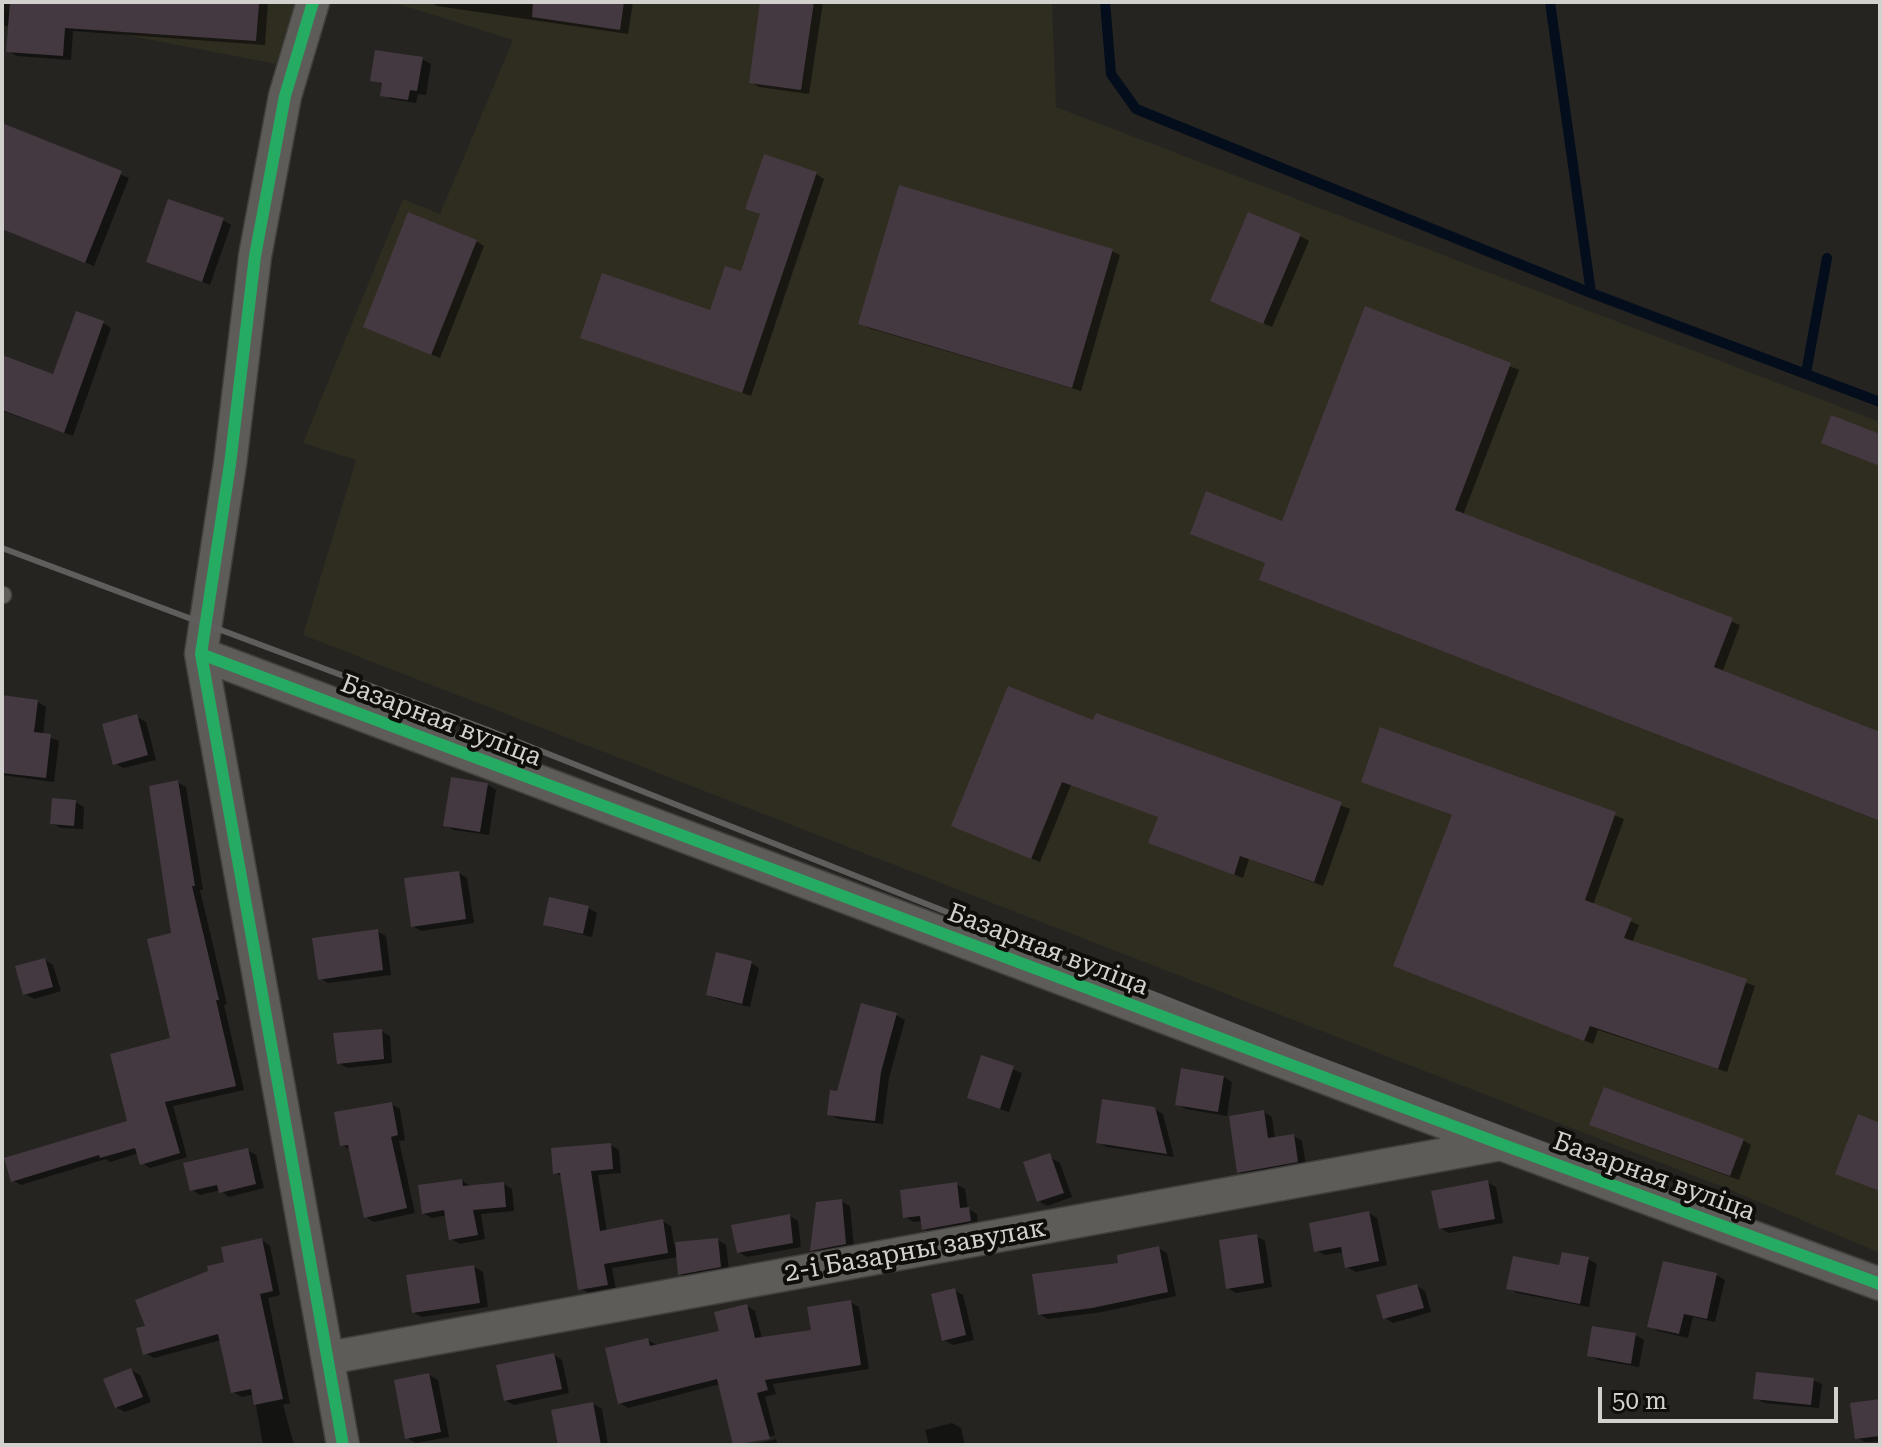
<!DOCTYPE html>
<meta charset="utf-8">
<style>
body{margin:0}
#map{position:relative;width:1882px;height:1447px;overflow:hidden;background:#252421;font-family:"Roboto Serif",serif}
canvas{display:block}
.frame{position:absolute;inset:0;border:4px solid #d2d1cd;pointer-events:none}
.scale{position:absolute;left:1598px;top:1387px;width:240px;height:36px;box-sizing:border-box;border:4px solid #d2d1cd;border-top:0;padding-left:10px;font-size:24px;line-height:28px;white-space:nowrap;color:#d2d1cd;-webkit-text-stroke:6px #0f0e0b;paint-order:stroke}
</style>
<div id="map">
<canvas width="1882" height="1447"></canvas>
<div class="frame"></div>
<div class="scale">50 m</div>
</div>
<script>
const ctx = document.querySelector('canvas').getContext('2d');
ctx.lineJoin = 'round';
function paint(path, color) { ctx.fillStyle = color; ctx.fill(path, 'evenodd'); }
function strokePath(path, color, width, dash) { ctx.strokeStyle = color; ctx.lineWidth = width; ctx.lineCap = dash ? 'butt' : 'round'; ctx.setLineDash(dash || []); ctx.stroke(path); }
function drawText(font, color, halo, rows, align = 'center') {
  ctx.font = font + ' "Roboto Serif",serif'; ctx.lineWidth = 8; ctx.setLineDash([]); ctx.textBaseline = 'middle'; ctx.strokeStyle = halo; ctx.fillStyle = color; for (const [text, x, y, turn = 0] of rows) {
    ctx.save(); ctx.translate(x, y); ctx.rotate((+turn || 0) * Math.PI / 180); ctx.textAlign = isNaN(turn) ? turn : align; if (halo) ctx.strokeText(text, 0, 0); ctx.fillText(text, 0, 0); ctx.restore();
  }
}
const built = new Path2D(`
 M2,2H295L276,64L2,11Z
 M392,2H1052L1056,107L1880,422V1253L1728,1189L303,635L356,460L303,443L403,199L440,214L513,40Z`);
const shadow = new Path2D(`
 M2,2H268L265,45L73,31L71,60L17,56L8,51L10,26H2Z
 M431,2H633L628,34L437,6Z
 M762,2H823L809,94L759,87L751,82Z
 M422,59L431,64L426,95L418,94L416,103L391,99L382,94L384,85L373,80Z
 M2,125L129,178L94,266L2,229Z
 M816,174L824,179L751,396L583,337L711,313L742,274L762,215L748,208Z
 M223,220L231,225L210,285L148,261Z
 M1300,236L1309,241L1272,327L1221,305Z
 M476,241L484,246L440,358L374,331Z
 M1112,251L1120,255L1081,391L869,328L860,323Z
 M1366,309L1519,370L1463,515L1740,625L1722,673L1880,735V821L1270,584L1267,563Z
 M103,323L111,328L73,436L2,411V357L54,376Z
 M2,697L38,702L46,707L43,735L59,741L54,782L2,775Z
 M1097,715L1350,809L1323,886L1249,859L1243,878L1159,847L1151,842L1160,817L1071,785L1040,862L962,830L1094,723Z
 M137,717L146,722L156,760L123,768L115,763Z
 M1381,730L1624,819L1593,905L1639,925L1632,943L1755,986L1727,1072L1598,1030L1593,1044L1396,966L1454,816L1363,781Z
 M177,782L186,787L203,890H200L227,1004L224,1005L244,1090L173,1106L187,1157L150,1168L142,1163L139,1153L110,1162L106,1159L21,1185L12,1180L130,1123L173,1040Z
 M488,785L496,790L489,835L454,830L445,825Z
 M75,802L84,807L83,829L61,828L52,823Z
 M459,873L467,878L474,923L421,931L413,926Z
 M588,908L597,913L592,937L554,928L545,924Z
 M377,931L386,936L391,975L328,983L320,978Z
 M45,960L53,965L61,991L34,999L25,994Z
 M751,963L759,968L750,1007L717,999L708,994Z
 M896,1015L905,1020L889,1078L883,1124L838,1119L830,1114L839,1093Z
 M381,1031L390,1036L392,1063L347,1068L339,1063Z
 M982,1057L1022,1073L1009,1112L978,1102Z
 M1224,1077L1232,1082L1227,1116L1186,1109L1177,1104Z
 M391,1104L400,1109L405,1140L399,1141L415,1213L374,1222L366,1217L351,1150L342,1145Z
 M1154,1109L1163,1114L1174,1157L1107,1147L1098,1142Z
 M1264,1112L1272,1117L1275,1139L1294,1136L1302,1141L1306,1166L1247,1177L1239,1172Z
 M1600,1129L1743,1140L1751,1145L1739,1180Z
 M610,1145L619,1150L621,1173L598,1175L607,1232L662,1221L671,1226L674,1244L718,1240L726,1245L729,1271L688,1279L680,1274L678,1257L612,1268L616,1290L589,1293L580,1288L563,1177L555,1173Z
 M247,1150L256,1155L264,1188L229,1197L220,1190L200,1195L192,1190Z
 M1051,1158L1060,1163L1072,1197L1047,1206L1039,1201Z
 M462,1181L470,1186L504,1184L512,1189L514,1211L481,1214L485,1239L460,1244L451,1239L447,1215L432,1218L423,1213Z
 M1487,1182L1496,1187L1503,1223L1449,1233L1440,1228Z
 M956,1184L965,1189L968,1209L977,1214L978,1226L932,1234L924,1229L923,1221L914,1222L905,1217Z
 M841,1201L850,1206L854,1248L821,1254L812,1250Z
 M1369,1213L1377,1218L1387,1265L1356,1272L1347,1267L1344,1252L1325,1255L1316,1250Z
 M790,1216L798,1221L801,1247L747,1257L739,1252Z
 M1256,1236L1265,1241L1272,1287L1236,1293L1228,1288Z
 M262,1240L270,1246L280,1295L268,1298L290,1403L283,1405L294,1445H263L254,1394L242,1397L233,1392L221,1340L154,1358L145,1353L148,1327L226,1264Z
 M1158,1248L1167,1253L1176,1296L1102,1312L1048,1319L1039,1314L1121,1264Z
 M1588,1259L1597,1264L1589,1307L1517,1293L1509,1288Z
 M474,1267L483,1272L488,1307L422,1317L413,1312Z
 M1716,1275L1725,1280L1715,1322L1693,1317L1688,1338L1658,1331L1650,1326Z
 M1417,1286L1425,1291L1431,1312L1393,1323L1385,1318Z
 M954,1290L963,1295L974,1340L953,1345L944,1340Z
 M850,1302L859,1307L869,1369L773,1384L776,1394L765,1397L775,1435L735,1445L720,1384L628,1408L620,1403L648,1340L657,1345L721,1332L747,1306L755,1311L762,1339L813,1332Z
 M1635,1335L1644,1340L1639,1367L1598,1360L1589,1355Z
 M554,1355L562,1360L569,1393L514,1405L505,1400Z
 M131,1370L140,1375L151,1402L125,1412L116,1407Z
 M429,1375L438,1380L449,1437L416,1443L407,1438Z
 M1813,1380L1822,1384L1819,1408L1764,1403L1756,1398Z
 M1880,1401V1441L1865,1442L1856,1437Z
 M593,1404L602,1409L608,1445H560Z
 M952,1423L961,1428L965,1445H929L925,1430Z
 M776,1439L777,1443L753,1445Z`);
const stream = new Path2D(`
 M1105,2L1111,74L1136,109L1591,293L1880,402
 M1550,2L1591,293
 M1806,373L1827,258`);
const building = new Path2D(`
 M10,2L259,4L256,41L65,28L63,56L6,52Z
 M533,2H624L620,30L532,17Z
 M760,2H814L801,90L749,83Z
 M375,50L423,57L417,91L410,90L408,100L380,96L382,83L370,81Z
 M2,123L122,171L85,263L2,229Z
 M764,154L817,172L742,393L580,338L602,273L710,310L725,266L741,271L760,214L745,209Z
 M899,185L1113,249L1072,388L858,324Z
 M168,199L224,218L202,282L146,262Z
 M408,212L477,240L431,355L363,327Z
 M1248,212L1301,234L1263,324L1210,301Z
 M1365,306L1511,363L1455,510L1733,618L1714,667L1880,732V821L1259,580L1265,563L1190,534L1206,491L1282,521Z
 M76,311L104,321L64,433L2,410V355L53,374Z
 M1831,415L1880,434V466L1821,443Z
 M1008,686L1093,720L1096,713L1342,802L1314,882L1240,856L1234,875L1148,843L1158,817L1062,782L1031,859L951,826Z
 M2,695L38,700L34,732L51,734L46,778L2,773Z
 M137,714L148,755L113,765L102,724Z
 M1380,727L1616,812L1585,900L1632,918L1624,938L1747,979L1718,1069L1590,1026L1584,1041L1393,966L1452,815L1361,782Z
 M451,777L488,783L480,832L443,826Z
 M178,780L195,886H192L219,1000H216L236,1086L165,1102L180,1153L140,1165L135,1148L100,1158L99,1155L11,1182L4,1158L127,1121L110,1054L170,1038L147,939L171,933L149,786Z
 M52,798L76,800L74,826L50,824Z
 M459,871L466,919L411,927L404,878Z
 M549,897L589,906L583,934L543,925Z
 M378,929L383,970L318,980L312,938Z
 M716,952L752,961L742,1004L706,995Z
 M45,958L53,987L23,995L15,966Z
 M861,1003L897,1013L881,1072L875,1121L827,1115L830,1090L837,1091Z
 M382,1029L384,1059L337,1064L333,1033Z
 M981,1055L1014,1066L1000,1109L967,1098Z
 M1181,1068L1224,1076L1218,1112L1175,1105Z
 M1604,1087L1744,1139L1730,1176L1589,1125Z
 M1102,1099L1155,1107L1167,1154L1096,1143Z
 M392,1102L398,1135L391,1137L407,1208L364,1218L348,1145L340,1146L334,1112Z
 M1264,1110L1268,1138L1294,1134L1298,1162L1237,1173L1229,1116Z
 M1858,1114L1880,1123V1191L1835,1174Z
 M611,1143L613,1169L591,1171L600,1231L663,1219L668,1253L604,1264L608,1285L578,1290L560,1173L553,1174L551,1148Z
 M248,1148L256,1184L219,1193L217,1185L190,1191L183,1163Z
 M1050,1153L1064,1193L1037,1202L1023,1162Z
 M462,1179L463,1186L504,1182L506,1207L473,1210L478,1235L449,1240L444,1210L422,1214L418,1185Z
 M1488,1180L1495,1219L1439,1229L1431,1191Z
 M957,1182L960,1208L969,1207L971,1221L922,1230L920,1216L903,1218L900,1190Z
 M842,1199L846,1244L810,1251L816,1202Z
 M1369,1211L1379,1261L1345,1268L1341,1247L1314,1252L1309,1223Z
 M790,1214L793,1243L737,1253L731,1225Z
 M1257,1234L1264,1283L1226,1289L1219,1240Z
 M262,1238L273,1291L260,1294L283,1399L254,1405L251,1389L231,1393L218,1334L143,1355L136,1328L145,1326L135,1300L208,1271L207,1266L224,1262L221,1247Z
 M718,1238L721,1267L678,1275L675,1242Z
 M1159,1246L1168,1292L1092,1308L1038,1315L1032,1274L1118,1263L1117,1255Z
 M1562,1252L1589,1257L1580,1304L1506,1289L1513,1256L1559,1265Z
 M1663,1261L1717,1273L1707,1319L1684,1314L1679,1334L1647,1327Z
 M474,1265L480,1303L412,1313L406,1275Z
 M1417,1284L1424,1308L1383,1319L1376,1295Z
 M955,1288L966,1335L942,1341L931,1294Z
 M851,1300L861,1365L765,1380L768,1390L757,1393L770,1439L733,1445L717,1379L618,1404L605,1348L648,1338L650,1346L719,1331L714,1312L747,1304L755,1338L811,1330L807,1307Z
 M1592,1326L1636,1333L1631,1364L1587,1356Z
 M554,1353L562,1389L504,1401L496,1365Z
 M131,1368L143,1397L115,1408L103,1379Z
 M1756,1372L1814,1378L1811,1405L1753,1399Z
 M429,1373L441,1432L405,1439L394,1380Z
 M1880,1399V1436L1855,1439L1850,1403Z
 M593,1402L601,1445H558L551,1410Z`);
const service = new Path2D(`
 M2,595H3`);
const minor = new Path2D(`
 M313,2L285,96L255,256L230,464L201,654L343,1445
 M201,654L1501,1144L1880,1284
 M328,1358L1501,1144`);
const rail = new Path2D(`
 M2,548L488,730L1307,1055L1880,1273`);
const cycleway = new Path2D(`
 M313,2L285,96L255,256L230,464L201,654L343,1445
 M201,654L1501,1144L1880,1284`);
const streetNames = [
 ["Базарная вуліца",441,721,21],
 ["Базарная вуліца",1048,950,21],
 ["Базарная вуліца",1654,1177,20],
 ["2-і Базарны завулак",915,1251,-10]
];
paint(built, '#2f2c20');
paint(shadow, '#0007');
strokePath(stream, '#030d1b', 10);
paint(building, '#443940');
strokePath(service, '#41403d', 19);
strokePath(minor, '#41403d', 35);
strokePath(service, '#5d5c59', 16);
strokePath(minor, '#5d5c59', 32);
strokePath(rail, '#5f5e5c', 6);
strokePath(cycleway, '#26ab63', 12);
drawText('26px', '#d2d1cd', '#0f0e0b', streetNames);
</script>
